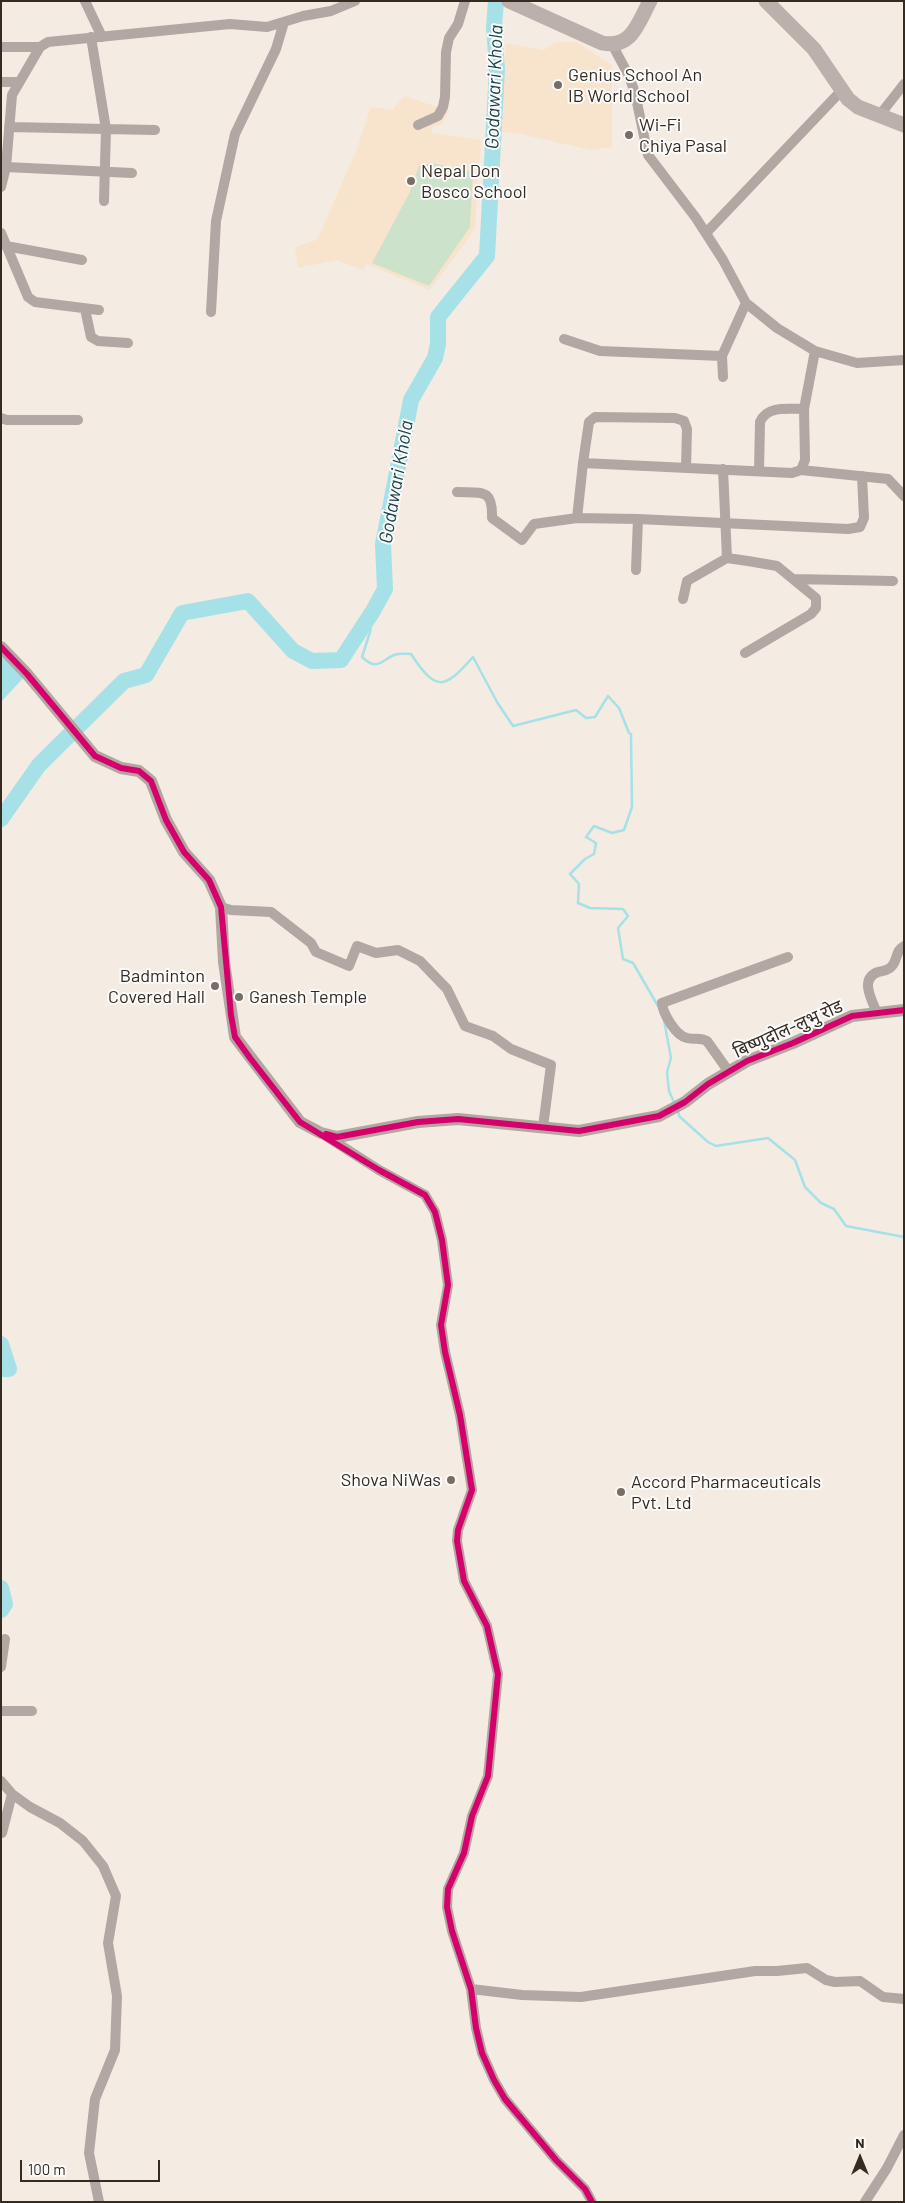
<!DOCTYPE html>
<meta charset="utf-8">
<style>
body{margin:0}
#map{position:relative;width:905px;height:2203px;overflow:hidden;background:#f4ebe2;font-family:Barlow,sans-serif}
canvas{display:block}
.frame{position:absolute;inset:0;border:2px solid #352b20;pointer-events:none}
.north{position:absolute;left:835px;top:2133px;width:50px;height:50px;-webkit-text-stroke:4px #fbfbfb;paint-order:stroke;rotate:0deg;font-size:14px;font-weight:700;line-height:20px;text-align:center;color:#352b20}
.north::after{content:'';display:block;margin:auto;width:18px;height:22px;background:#352b20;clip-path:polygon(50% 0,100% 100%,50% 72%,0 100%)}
.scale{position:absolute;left:20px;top:2160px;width:140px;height:22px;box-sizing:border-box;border:2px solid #352b20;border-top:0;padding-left:6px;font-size:15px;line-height:18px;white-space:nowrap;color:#352b20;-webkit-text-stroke:4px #fbfbfb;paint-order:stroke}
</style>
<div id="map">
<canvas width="905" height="2203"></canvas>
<div class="frame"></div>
<div class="north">N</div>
<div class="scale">100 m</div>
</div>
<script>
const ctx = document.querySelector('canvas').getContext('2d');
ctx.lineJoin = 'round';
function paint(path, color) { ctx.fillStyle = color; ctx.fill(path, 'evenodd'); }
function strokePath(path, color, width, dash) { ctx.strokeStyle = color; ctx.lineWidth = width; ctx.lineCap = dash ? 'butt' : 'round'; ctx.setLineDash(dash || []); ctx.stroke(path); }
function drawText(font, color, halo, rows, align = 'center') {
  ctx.font = font + ' Barlow,"Noto Sans Devanagari",sans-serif'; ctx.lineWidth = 4; ctx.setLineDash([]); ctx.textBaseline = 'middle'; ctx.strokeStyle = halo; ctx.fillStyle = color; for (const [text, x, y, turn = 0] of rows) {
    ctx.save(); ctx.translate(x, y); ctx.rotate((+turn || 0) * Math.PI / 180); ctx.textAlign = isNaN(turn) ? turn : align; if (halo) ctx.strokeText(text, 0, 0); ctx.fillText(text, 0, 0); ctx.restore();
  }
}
const built = new Path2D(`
 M555,42H576L612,65V147L592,150L516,133L501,132L506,43L544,50Z
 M405,96L449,111L441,125L433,126L431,133L481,140L475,229L430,290L366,264L363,270L337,260L298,268L295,247L317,240L356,152L371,107L392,110Z`);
const green = new Path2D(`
 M432,163L473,172L470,227L429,286L372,263L409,194L419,166Z`);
const water = new Path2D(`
 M1,647L27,674L1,702Z`);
const stream = new Path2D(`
 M373,611L370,632L362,657C377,671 379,662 394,655C399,653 405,654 411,654C436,692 444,690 473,657L497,702L513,726L576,710L586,718L595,717L608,696L619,708L629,733L631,734L632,807L624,830L612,833L594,826L586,837L596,843L594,854L585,859L570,874L579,884L578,903L590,908L623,909L628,916L618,928L623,959L633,963L658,1006
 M664,1020L671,1058L667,1072L669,1091L674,1102
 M677,1110L680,1117L708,1142L716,1146L768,1138L795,1160L805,1187L821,1203L834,1209L846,1226L904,1237`);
const river = new Path2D(`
 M1,819L39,765L124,681L146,675L182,613L248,601L293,651L312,661L341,660L373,611L385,589L383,544L411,400L435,358L438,344V317L487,256L497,69L494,27L496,1
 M1,1344L9,1369H1
 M1,1588L5,1604L1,1610`);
const minor = new Path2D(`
 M85,1L102,37
 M91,37L106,129L104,201
 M613,46L629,76L635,93L648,155L696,218L723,260L746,303L777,328L815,351L857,363L904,360
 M1,47H40
 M1,82H19
 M879,116L904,84
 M418,125L438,116L443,107L445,97L446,52L449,38L458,24L465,1
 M9,127L155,130
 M6,167L132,173
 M1,187L6,167L12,95L40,47L48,42L230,24L267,27L303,16L331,11L355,1
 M1,233L28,297L35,302L99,310
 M706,233L842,90
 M6,246L82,260
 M85,309L91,337L98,341L128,343
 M211,312L216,221L235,134L276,49L284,22
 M564,339L600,351L722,356
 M723,377L722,356L746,303
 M1,418L7,420H78
 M583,463L589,422L595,417L675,418L684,421L687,429L686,468
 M723,469L727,558
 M801,470L888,479L904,496
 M759,471L760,422C767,405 789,409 804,409
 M457,492C482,493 493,488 492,518L522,540L534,524L577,518
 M638,519L848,529L860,527L864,518L862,476
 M636,570L638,519L577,518L583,463L792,473L801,470L805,460L804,409L815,351
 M793,579L893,581
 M683,599L687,581L727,558L748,561L777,566L816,598V608L811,614L745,653
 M221,907L231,910L271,912L311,943L316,952L349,966L357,946L376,953L398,950L420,961L447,989L465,1026L493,1036L511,1049L551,1065L543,1127
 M877,1013C872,1000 859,979 878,972C884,971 889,970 892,966C898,959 895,951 904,946
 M729,1072L707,1041C700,1037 695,1040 687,1038C676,1036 663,1014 662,1003L788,957
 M326,1136L379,1170L425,1195L435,1212L442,1240L448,1285L441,1325L445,1352L460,1415L472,1490L458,1530L457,1541L464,1581L487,1626L498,1674L488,1776L472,1816L464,1853L448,1889L447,1907L452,1931L471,1989L476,2028L482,2053L494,2080L505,2099L556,2160L585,2189L592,2202
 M1,1667L5,1639
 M1,1711H32
 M1,1781L12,1794L30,1807L60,1823L83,1841L103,1866L116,1896L108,1943L117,1996L115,2050L95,2099L89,2153L99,2202
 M2,1833L12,1794
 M471,1989L522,1995L581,1997L755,1971H777L807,1968L826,1980L835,1982L860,1981L883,1997L904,1999
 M865,2202L887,2168L904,2135`);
const tertiary = new Path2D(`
 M1,647L27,674L95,756L121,768L139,771L151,781L166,820L184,852L209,880L221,907L224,962L235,1037L300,1122L321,1133L337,1137L418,1122L458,1119L579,1131L659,1116L685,1102L708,1084L747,1061L793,1043L852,1016L904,1010`);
const secondary = new Path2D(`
 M509,1L602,43C632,49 638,23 650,1
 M766,1L814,49L848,99L858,107L904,125`);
const cycleway = new Path2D(`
 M1,647L27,674L95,756L121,768L139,771L151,781L166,820L184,852L209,880L221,907L231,1015L235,1037L250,1058L300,1122L379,1170L425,1195L435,1212L442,1240L448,1285L441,1325L445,1352L460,1415L472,1490L458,1530L457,1541L464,1581L487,1626L498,1674L488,1776L472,1816L464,1853L448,1889L447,1907L452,1931L471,1989L476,2028L482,2053L494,2080L505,2099L556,2160L585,2189L592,2202
 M326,1134L337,1137L418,1122L458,1119L579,1131L659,1116L685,1102L708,1084L747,1061L793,1043L852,1016L904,1010`);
const markers = [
 [558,85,5,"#786e64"],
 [629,135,5,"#786e64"],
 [411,181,5,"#786e64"],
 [215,986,5,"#786e64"],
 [239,997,5,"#786e64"],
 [451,1480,5,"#786e64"],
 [621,1492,5,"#786e64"]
];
const poiNames = [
 ["Genius School An",568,75],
 ["IB World School",568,96],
 ["Wi-Fi",639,125],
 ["Chiya Pasal",639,146],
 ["Nepal Don",421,171],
 ["Bosco School",421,192],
 ["Badminton",205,976,"right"],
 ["Covered Hall",205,997,"right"],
 ["Ganesh Temple",249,997],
 ["Shova NiWas",441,1480,"right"],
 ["Accord Pharmaceuticals",631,1482],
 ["Pvt. Ltd",631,1503]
];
const streetNames = [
 ["बिष्णुदोल-लुभु रोड",788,1029,-24]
];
const waterNames = [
 ["Godawari Khola",494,87,-88],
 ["Godawari Khola",396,482,-80]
];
paint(built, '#f8e3cd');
paint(green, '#cde2cb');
paint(water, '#a6e1e7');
strokePath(stream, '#a6e1e7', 2.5);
strokePath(river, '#a6e1e7', 16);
strokePath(minor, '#b2a7a2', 10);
strokePath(tertiary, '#b2a7a2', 12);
strokePath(secondary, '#bbb0ab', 15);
strokePath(cycleway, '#d6006c', 6);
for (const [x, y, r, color] of markers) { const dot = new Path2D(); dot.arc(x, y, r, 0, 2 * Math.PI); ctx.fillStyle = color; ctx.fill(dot); strokePath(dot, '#fbfbfb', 2); }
drawText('18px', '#352b20', '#fbfbfb', poiNames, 'left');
drawText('18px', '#352b20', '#fbfbfb', streetNames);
drawText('italic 19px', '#1a4449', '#fbfbfb', waterNames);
</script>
